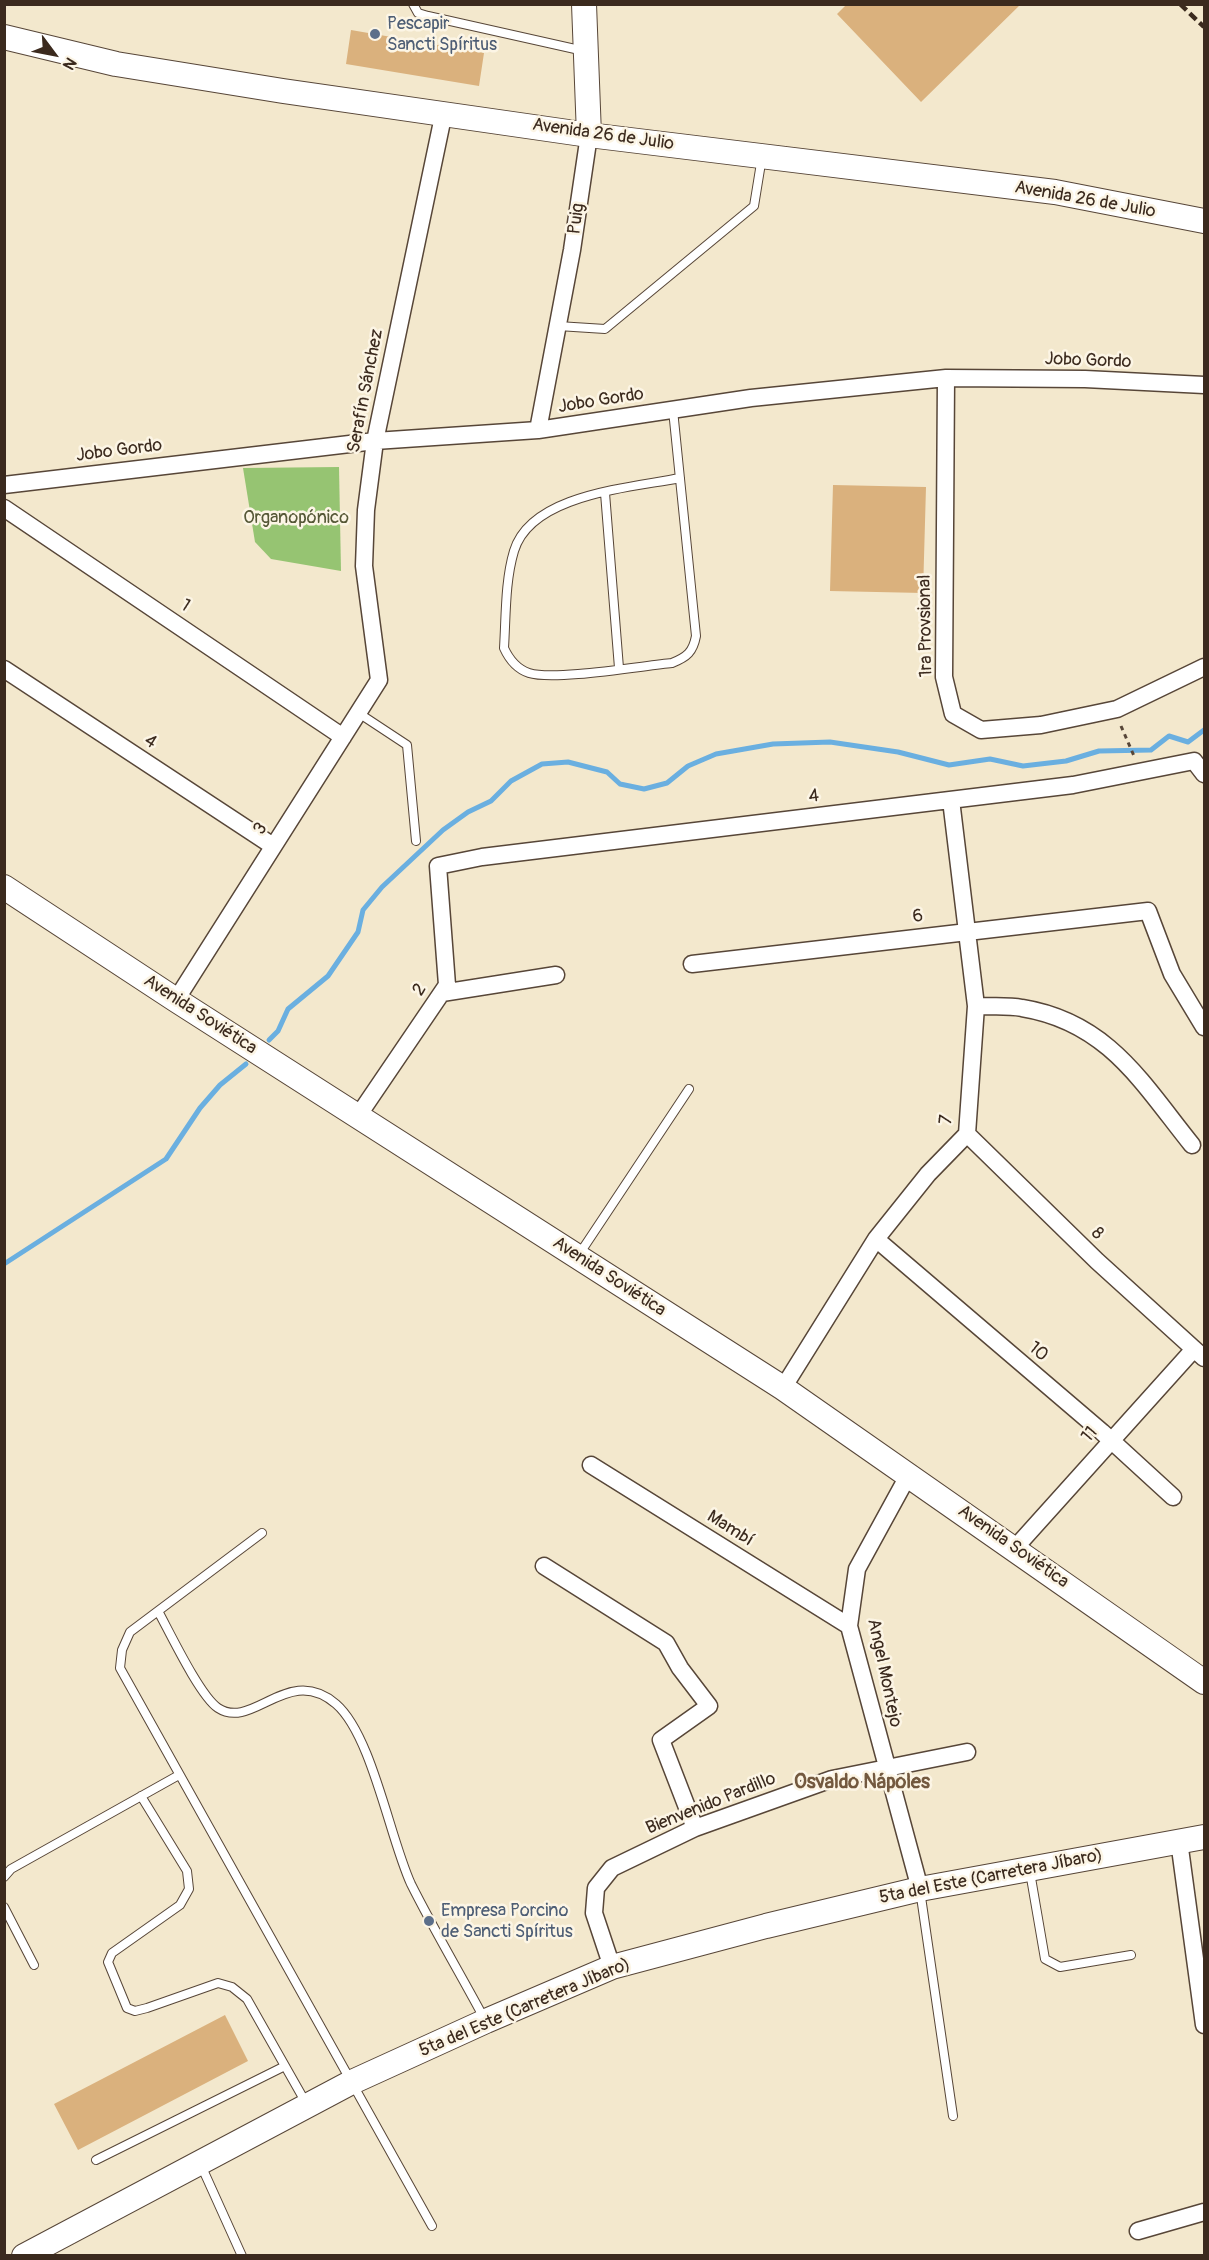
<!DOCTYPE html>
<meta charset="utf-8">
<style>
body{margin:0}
#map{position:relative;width:1209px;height:2260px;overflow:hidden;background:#f3e8cd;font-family:Pangolin,sans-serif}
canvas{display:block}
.frame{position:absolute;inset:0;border:6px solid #3b2a1e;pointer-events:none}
.north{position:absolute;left:24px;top:24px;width:60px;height:60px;-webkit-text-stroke:4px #fcf5e5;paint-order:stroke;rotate:122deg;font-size:16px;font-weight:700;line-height:24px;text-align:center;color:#3b2a1e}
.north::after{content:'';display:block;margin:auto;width:21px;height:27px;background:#3b2a1e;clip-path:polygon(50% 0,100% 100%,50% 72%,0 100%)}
</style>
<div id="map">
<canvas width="1209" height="2260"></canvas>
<div class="frame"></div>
<div class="north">N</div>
</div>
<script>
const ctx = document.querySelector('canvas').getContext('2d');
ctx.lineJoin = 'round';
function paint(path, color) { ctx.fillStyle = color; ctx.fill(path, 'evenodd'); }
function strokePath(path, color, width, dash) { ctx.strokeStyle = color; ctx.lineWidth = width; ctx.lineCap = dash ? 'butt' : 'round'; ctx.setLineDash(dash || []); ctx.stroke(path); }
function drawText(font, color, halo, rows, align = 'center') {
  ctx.font = font + ' Pangolin,sans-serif'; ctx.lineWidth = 5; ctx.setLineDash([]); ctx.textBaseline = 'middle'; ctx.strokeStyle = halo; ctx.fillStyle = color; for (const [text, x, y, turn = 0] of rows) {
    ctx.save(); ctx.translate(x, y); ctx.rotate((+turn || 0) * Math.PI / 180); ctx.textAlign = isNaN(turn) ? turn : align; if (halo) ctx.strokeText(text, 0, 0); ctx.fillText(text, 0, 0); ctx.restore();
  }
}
const green = new Path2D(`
 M339,467L341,571L271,559L255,542L243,468Z`);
const stream = new Path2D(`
 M269,1040L278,1031L288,1009L328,976L358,932L363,910L382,887L443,830L468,812L491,801L511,781L542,764L568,762L607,772L620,784L644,789L667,783L688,766L716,754L773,744L830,742L898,752L949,765L990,759L1023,766L1066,761L1099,751L1151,750L1169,736L1188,742L1204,730
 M4,1264L166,1159L200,1108L220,1085L246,1064`);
const building = new Path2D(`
 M847,4H1021L921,102L837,14Z
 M351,30L484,53L479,86L346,64Z
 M833,485L926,487L923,593L830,591Z
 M225,2015L248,2061L78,2150L54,2104Z`);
const path = new Path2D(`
 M1121,726L1134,756`);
const lane = new Path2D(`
 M413,4L418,13L428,16L584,51
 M558,326L605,329L754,206L762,157
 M673,410L696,636C693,652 687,657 672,663C641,666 554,681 529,673C517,669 509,659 504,648C506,616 505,581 514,551C531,494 630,488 680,478
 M605,493L619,668
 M360,714L407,745L416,841
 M578,1256L689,1089
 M262,1533L130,1632L122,1650L120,1668L432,2226
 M158,1611C170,1633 200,1696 218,1708C253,1731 288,1663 336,1704C372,1735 390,1839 411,1884C434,1930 461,1975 485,2020
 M141,1796L187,1871L189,1889L180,1905L112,1953L108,1962L127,2008L135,2011L147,2008L218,1983L232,1987L247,1999L306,2103
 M1030,1872L1045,1959L1060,1967L1131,1955
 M4,1877L11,1869L179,1775
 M920,1890L953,2116
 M4,1907L34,1965
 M96,2160L283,2067
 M200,2163L242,2256`);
const street = new Path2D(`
 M946,378L944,677L953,714L981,730L1041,725L1117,709L1204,667
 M538,430L572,250L589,135
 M4,485L375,441L538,430L751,398L946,378L1085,379L1204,385
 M4,508L343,737
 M4,669L273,846
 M692,964L1148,911L1172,974L1204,1027
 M442,993L556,975
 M176,1000L379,680L364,566L366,510L375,441L444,112
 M976,1006C991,1007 1007,1005 1022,1008C1108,1022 1142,1083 1192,1145
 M358,1116L447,985L438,866L482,857L1073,785L1194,761L1204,774
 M967,1134L1097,1261L1204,1358
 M876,1239L1102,1432L1173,1497
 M783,1388L876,1239L928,1174L967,1134L976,1006L951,800
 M591,1465L849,1626
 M909,1474L857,1569L849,1626L920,1889
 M1015,1548L1194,1349
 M544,1566L666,1643L680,1668L709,1706L661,1740L695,1828
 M1179,1841L1204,2025
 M612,1967L594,1913L596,1888L612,1868L695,1828L832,1779L967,1752
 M1138,2231L1204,2212`);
const secondary = new Path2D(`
 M584,4L589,135
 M4,37L116,64L283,91L589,135L1055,192L1204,221
 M4,887L176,1000L783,1388L1204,1682
 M24,2256L350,2083L486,2021L612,1967L766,1926L920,1889L1204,1837`);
const rail = new Path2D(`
 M1180,4L1204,27`);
const markers = [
 [375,34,6,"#5c6f8a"],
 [429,1921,6,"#5c6f8a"]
];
const serviceNames = [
 ["Pescapir",387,24],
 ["Sancti Spíritus",387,45],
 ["Empresa Porcino",441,1911],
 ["de Sancti Spíritus",441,1932]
];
const streetNames = [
 ["Avenida 26 de Julio",603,135,8],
 ["Avenida 26 de Julio",1085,200,10],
 ["Puig",577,219,-82],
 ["Jobo Gordo",1088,361,2],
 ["Serafín Sánchez",366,391,-79],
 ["Jobo Gordo",601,401,-9],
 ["Jobo Gordo",119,451,-7],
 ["1",185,606,34],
 ["1ra Provsional",926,626,-91],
 ["4",150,742,33],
 ["4",814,797,-7],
 ["3",261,829,-57],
 ["6",918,917,-7],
 ["2",420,990,-56],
 ["Avenida Soviética",200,1015,33],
 ["7",947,1120,-82],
 ["8",1097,1234,44],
 ["Avenida Soviética",609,1277,33],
 ["10",1038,1352,40],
 ["11",1090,1435,-48],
 ["Mambí",730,1529,32],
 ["Avenida Soviética",1013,1547,35],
 ["Angel Montejo",884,1673,78],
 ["Bienvenido Pardillo",711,1804,-22],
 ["5ta del Este (Carretera Jíbaro)",991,1877,-11],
 ["5ta del Este (Carretera Jíbaro)",525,2008,-23]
];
const parkNames = [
 ["Organopónico",296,518]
];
const neighbourhoodNames = [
 ["Osvaldo Nápoles",862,1783]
];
paint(green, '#96c472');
strokePath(stream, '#6aafe0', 5);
paint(building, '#dab17d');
strokePath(lane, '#574638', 10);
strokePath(street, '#574638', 19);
strokePath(secondary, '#574638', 26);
strokePath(path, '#574638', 3, [4.5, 4.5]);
strokePath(lane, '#fff', 8);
strokePath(street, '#fff', 16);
strokePath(secondary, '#fff', 24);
strokePath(rail, '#3b2a1e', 4.5, [9, 4.5]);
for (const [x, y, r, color] of markers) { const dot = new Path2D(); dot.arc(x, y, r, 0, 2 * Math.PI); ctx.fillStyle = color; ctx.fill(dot); strokePath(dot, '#fcf5e5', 2); }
drawText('18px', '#4e5e75', '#fcf5e5', serviceNames, 'left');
drawText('18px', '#3b2a1e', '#fcf5e5', streetNames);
drawText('18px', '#565837', '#fcf5e5', parkNames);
drawText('bold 20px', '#73593f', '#fcf5e5', neighbourhoodNames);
</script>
